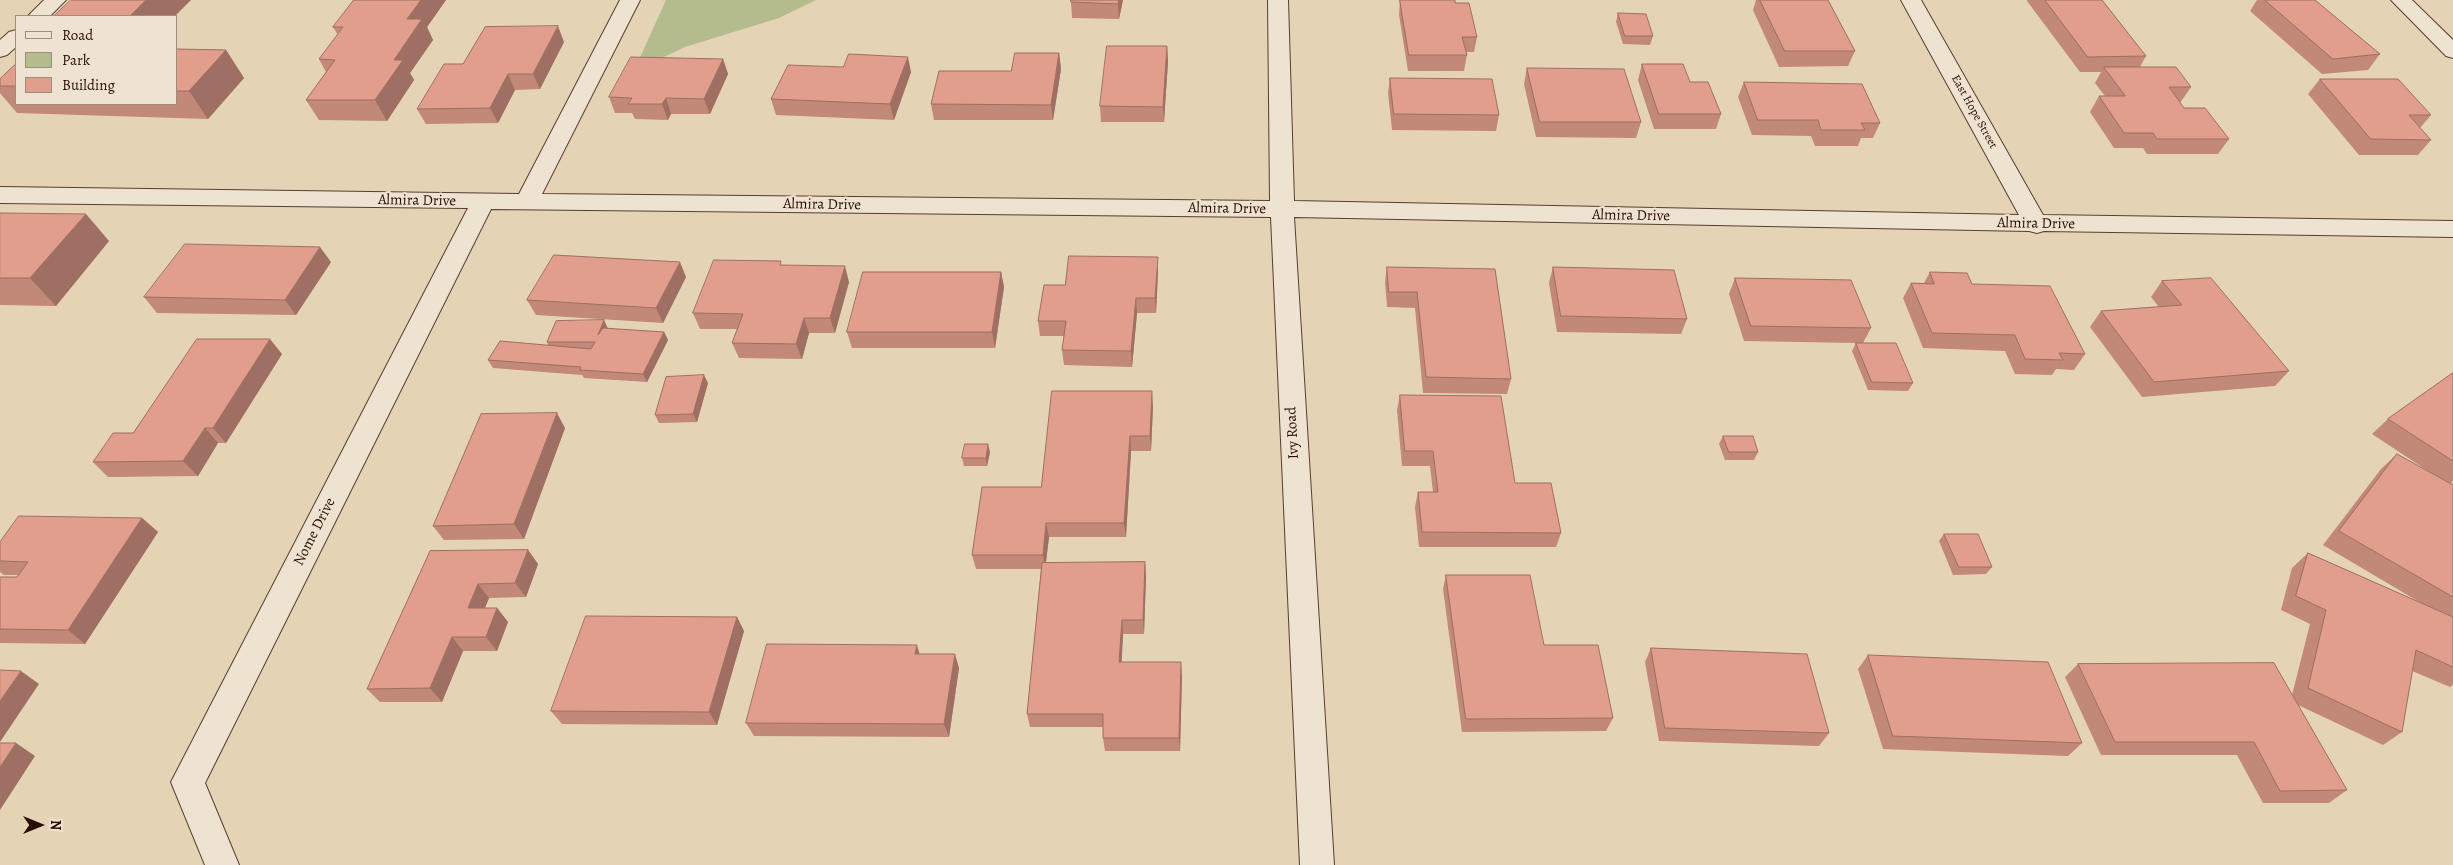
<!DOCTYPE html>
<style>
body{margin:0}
#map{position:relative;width:2453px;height:865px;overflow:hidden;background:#e5d3b6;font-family:Alegreya,serif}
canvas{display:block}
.legend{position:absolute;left:15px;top:15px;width:162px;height:90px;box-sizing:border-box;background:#eee2d0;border:1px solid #9f8d7d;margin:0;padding:6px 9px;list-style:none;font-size:15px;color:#290d00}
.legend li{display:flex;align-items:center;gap:10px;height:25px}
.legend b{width:25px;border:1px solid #9f8d7d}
.north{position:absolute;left:15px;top:800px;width:50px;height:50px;-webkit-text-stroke:4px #eee2d0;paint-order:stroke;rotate:90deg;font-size:14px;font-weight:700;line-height:20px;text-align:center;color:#290d00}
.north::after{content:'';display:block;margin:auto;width:18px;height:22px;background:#290d00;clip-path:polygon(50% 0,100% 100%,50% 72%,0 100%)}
</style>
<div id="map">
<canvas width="2453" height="865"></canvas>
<ul class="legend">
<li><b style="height:6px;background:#eee2d0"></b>Road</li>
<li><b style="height:14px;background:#b4bc8e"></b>Park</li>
<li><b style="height:14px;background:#e19e8c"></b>Building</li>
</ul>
<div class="north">N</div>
</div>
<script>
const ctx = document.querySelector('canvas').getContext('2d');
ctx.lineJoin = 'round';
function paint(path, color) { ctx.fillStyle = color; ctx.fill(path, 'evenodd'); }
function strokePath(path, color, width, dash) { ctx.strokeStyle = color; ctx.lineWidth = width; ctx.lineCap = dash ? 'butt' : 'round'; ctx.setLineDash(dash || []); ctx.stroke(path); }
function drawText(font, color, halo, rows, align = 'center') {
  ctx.font = font + ' Alegreya,serif'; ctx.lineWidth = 4.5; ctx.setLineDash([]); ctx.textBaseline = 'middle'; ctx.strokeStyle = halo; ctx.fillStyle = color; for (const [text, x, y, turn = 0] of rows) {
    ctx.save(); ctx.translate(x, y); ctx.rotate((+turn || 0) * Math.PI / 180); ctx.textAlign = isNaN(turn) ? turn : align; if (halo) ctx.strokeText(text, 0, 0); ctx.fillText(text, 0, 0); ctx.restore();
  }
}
const green = new Path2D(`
 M666,0H816L779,18L685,47L634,71Z`);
const minor = new Path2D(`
 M44,0H66L50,16H28Z
 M620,0H640L542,194L1270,201L1268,0H1288L1294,201L2019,215L1901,0H1921L2043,215L2453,221V237L2044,231L2037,233L2029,231L1294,217L1334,865H1300L1271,217L491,209L205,783L239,865H205L171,782L468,208L0,203V187L519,194Z
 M2391,0H2412L2453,40V58L2446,56Z
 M16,30V47L7,55L0,57V40L9,32Z`);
const wall = new Path2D(`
 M354,0H446L427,27L433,40L410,73L414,80L387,121L319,120L306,100L326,72L319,59L338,35L333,27Z
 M1071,0H1123L1119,19L1072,18L1071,2Z
 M1400,0L1455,3L1477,37L1474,52H1466L1467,55L1464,71H1408L1399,15Z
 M1756,0H1828L1855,51L1848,66L1779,67L1753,10Z
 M2027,0H2102L2146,56L2140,67L2191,87L2180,103L2184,108L2229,139L2218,154H2147L2143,148H2114L2090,112L2099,96H2105L2095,83L2101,72H2080L2027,1Z
 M2257,0H2315L2380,54L2368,70L2322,74L2250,11Z
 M1618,13L1653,36L1650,45L1623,44L1616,22Z
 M564,42L540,89L515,90L498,123L426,124L417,109L463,64Z
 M1167,46L1168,61L1164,122H1101L1100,106Z
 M176,49L226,50L244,78L208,119L17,113L0,93V79L16,64V104H176Z
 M1059,53L1061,69L1053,120H934L931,104L1011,71Z
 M723,59L728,74L710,114H671L668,120L635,119L632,113H615L609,97Z
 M1642,64L1690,82L1721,114L1716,129H1654L1638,80Z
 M1527,68L1641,122L1636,138L1536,137L1524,84Z
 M911,72L894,120L776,115L771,99Z
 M1390,78L1499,115L1496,131L1392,130L1388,93Z
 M2320,79L2431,115L2420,128L2431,140L2418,155H2359L2308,94Z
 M1744,82L1880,123L1873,138H1861L1858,146H1815L1811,136L1752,135L1738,97Z
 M0,213L109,241L56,306L0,305Z
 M331,262L296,315L157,313L144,297Z
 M783,265L849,282L835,333H809L802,359L739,358L732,343L737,329H700L693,313Z
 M1387,267L1495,269L1511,379L1507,394L1423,393L1415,308L1387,307L1385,282Z
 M1553,267L1687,319L1681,334L1557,332L1549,283Z
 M1001,272L1004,287L995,348H852L847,332Z
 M1158,272L1156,313H1137L1132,367L1064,365L1062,350L1064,336H1040L1038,321L1065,285Z
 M1930,272L1972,284L2085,354L2074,370L2056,369L2052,375L2015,374L2005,351L1923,348L1903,298L1911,283H1924Z
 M686,277L663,323L536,315L527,300Z
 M1735,278L1871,328L1863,343L1913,383L1908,391L1868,390L1852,351L1856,343L1744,341L1729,294Z
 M2162,281L2289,371L2275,386L2142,397L2090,327L2101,311L2159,307L2151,297Z
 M604,320L608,329L664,332L668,340L647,382L584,378L582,375L493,368L488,360L548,345L547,342Z
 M282,354L226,443H218L198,476L108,477L93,462L133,433Z
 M2453,373V481L2451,483L2453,485V685L2450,687L2412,671L2402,732L2383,745L2298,705L2347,790L2329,803H2263L2237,755H2101L2065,677L2078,664L2292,695L2310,624L2281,610L2292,568L2308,553L2421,603L2323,545L2381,469L2397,454L2431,473L2372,434L2388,419Z
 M708,383L697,422L659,423L655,415Z
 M1400,395L1515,483L1561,533L1556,547H1419L1415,507L1418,492H1433L1430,466H1402L1397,410Z
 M1153,406L1151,451H1131L1126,537H1049L1046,563L1145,562L1146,577L1144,634H1123L1121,662L1182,676L1180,751H1105L1103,738V727H1030L1027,714L1041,569H976L972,555L1041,487Z
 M565,428L524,539L444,540L433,526Z
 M1723,436L1758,452L1754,460H1725L1719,444Z
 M990,452L987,466H964L962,458Z
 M142,518L158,532L85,644L0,643V577H17L18,575H4L0,572V542Z
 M1944,534L1992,567L1986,574L1953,575L1939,541Z
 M528,550L538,564L526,597L489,598L485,608H497L508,622L497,651H463L442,702H380L367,689L430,551Z
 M1446,575L1544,645L1613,718L1606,731L1462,732L1443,589Z
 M737,617L744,631L717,725L562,724L551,711Z
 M1651,648L1829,733L1819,746L1659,741L1645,662Z
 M919,654L959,668L949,737L754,736L746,723Z
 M1868,655L2082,743L2068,756L1883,749L1858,669Z`);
const shadedWall = new Path2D(`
 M146,0H191L175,16H130Z
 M421,0H446L427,27L433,40L410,73L414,80L387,121L375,100L394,60L407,19Z
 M1119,0H1123L1119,19L1118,4Z
 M558,26L564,42L540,89L533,74Z
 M1167,46L1168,61L1164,122L1163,107Z
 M226,50L244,78L208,119L189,91Z
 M1059,53L1061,69L1053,120L1051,105Z
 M908,57L911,72L894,120L890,104Z
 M723,59L728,74L710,114L704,99Z
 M508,74L515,90L498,123L490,108Z
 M666,98L671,114L668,120L662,104Z
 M86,214L109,241L56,306L30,278Z
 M320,247L331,262L296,315L285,300Z
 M1158,257V272L1156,313L1155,298Z
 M680,262L686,277L663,323L656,308Z
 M845,266L849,282L835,333L830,318Z
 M1001,272L1004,287L995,348L992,332Z
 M1136,298L1137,313L1132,367L1131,351Z
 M804,318L809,333L802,359L796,344Z
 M604,320L608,329L598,335Z
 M664,332L668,340L647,382L643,374Z
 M270,339L282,354L226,443L213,428Z
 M704,375L708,383L697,422L693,414Z
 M1152,391L1153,406L1151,451L1150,436Z
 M557,413L565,428L524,539L514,524Z
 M205,428L218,443L198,476L183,461Z
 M1130,436L1131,451L1126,537L1124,523Z
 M988,444L990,452L987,466L986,458Z
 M142,518L158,532L85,644L68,630Z
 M1046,523L1049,537L1045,569L1043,555Z
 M528,550L538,564L526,597L515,583Z
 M1145,562L1146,577L1144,634L1143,620Z
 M478,584L489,598L479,622L468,608Z
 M497,608L508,622L497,651L486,637Z
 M737,617L744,631L717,725L709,712Z
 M1122,620L1123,634L1121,676L1119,662Z
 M452,637L463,651L442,702L430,688Z
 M917,645L921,659L915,654Z
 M955,654L959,668L949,737L944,724Z
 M1181,662L1182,676L1180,751L1179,738Z
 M21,671L39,684L0,742V701Z
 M16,743L35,756L0,810V767Z`);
const building = new Path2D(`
 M71,0H146L130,16H54Z
 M354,0H421L407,19H422L394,60H403L375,100H306L335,60L319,59L343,27H333Z
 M1071,0H1119L1118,4L1071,2Z
 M1400,0H1455V3H1469L1477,37H1462L1467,55H1409Z
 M1760,0H1828L1855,51H1785Z
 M2045,0H2102L2146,56L2088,57Z
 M2265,0H2315L2380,54L2333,59Z
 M1618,13L1646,14L1653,36H1625Z
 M558,26L533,74H508L490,108L417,109L444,64H463L485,27Z
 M1107,46H1167L1163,107L1100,106Z
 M176,49L226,50L189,91H176Z
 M1015,53H1059L1051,105L931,104L939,71H1011Z
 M849,54L908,57L890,104L771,99L788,65L843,67Z
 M631,57L723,59L704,99L666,98L662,104H628L632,98L609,97Z
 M16,64V86H0V79Z
 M1642,64H1683L1690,82H1708L1721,114H1659Z
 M2104,67H2176L2191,87H2169L2184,108H2205L2229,139H2157L2153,133H2124L2099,96H2125Z
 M1527,68L1624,69L1641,122H1540Z
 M1390,78L1492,79L1499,115L1394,114Z
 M2320,79H2398L2431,115H2409L2431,140L2371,139Z
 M1744,82L1862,84L1880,123H1861L1865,130H1821L1818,120H1758Z
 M0,213L86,214L30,278H0Z
 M185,244L320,247L285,300L144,297Z
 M554,255L680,262L656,308L527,300Z
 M1069,256L1158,257L1155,298H1136L1131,351L1062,350L1066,321H1038L1044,285H1065Z
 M714,260L781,261L780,265L845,266L830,318H804L796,344L732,343L743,314L693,313Z
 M1387,267L1495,269L1511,379L1426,377L1417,292H1389Z
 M1553,267L1674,270L1687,319L1561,316Z
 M863,272H1001L992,332H847Z
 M1930,272L1967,273L1972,284L2050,286L2085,354L2059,353L2063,360L2025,359L2015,335L1932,333L1911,283L1934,284Z
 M1735,278L1851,280L1871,328L1751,326Z
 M2211,278L2289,371L2154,382L2101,311L2182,305L2162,281Z
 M604,320L598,335L603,328L664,332L643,374L580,370L581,367L488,360L500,341L591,349L595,342H547L556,321Z
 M197,339H270L213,428H205L183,461L93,462L113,433H133Z
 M1856,343H1896L1913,383L1872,382Z
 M2453,373V461L2388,419Z
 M704,375L693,414L655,415L666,377Z
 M1052,391H1152L1150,436H1130L1124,523H1046L1043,555H972L982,487H1041Z
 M1400,395L1501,396L1515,483H1551L1561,533L1422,532L1418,492H1438L1433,451H1405Z
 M557,413L514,524L433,526L481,414Z
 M1723,436H1753L1758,452H1729Z
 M965,444H988L986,458H962Z
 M2397,454L2453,485V597L2339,531Z
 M19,516L142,518L68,630L0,629V577H17L28,562L0,561V542Z
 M1944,534H1978L1992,567H1959Z
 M528,550L515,583L478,584L468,608H497L486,637H452L430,688L367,689L430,551Z
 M2308,553L2453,617V667L2416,650L2402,732L2308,688L2326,610L2296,596Z
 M1145,562L1143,620H1122L1119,662H1181L1179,738H1103V714H1027L1042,563Z
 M1446,575H1530L1544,645H1598L1613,718L1466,719Z
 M586,616L737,617L709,712L551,711Z
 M767,644L917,645L915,654H955L944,724L746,723Z
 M1651,648L1807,654L1829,733L1665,728Z
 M1868,655L2048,662L2082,743L1893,736Z
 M2274,663L2347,790L2280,791L2254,742H2115L2078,664Z
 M0,670L21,671L0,701Z
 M0,743H16L0,767Z`);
const farStreetnames = [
 ["East Hope Street",1974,112,61]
];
const streetNames = [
 ["Almira Drive",417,201,1],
 ["Almira Drive",822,205,1],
 ["Almira Drive",1227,209,1],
 ["Almira Drive",1631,216,1],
 ["Almira Drive",2036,224,1],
 ["Ivy Road",1293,433,-93],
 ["Nome Drive",315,532,-63]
];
paint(green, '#b4bc8e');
strokePath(minor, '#583e2e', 2);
paint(minor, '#eee2d0');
paint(wall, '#c28878');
paint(shadedWall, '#9e6f62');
paint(building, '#e19e8c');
strokePath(building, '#9e6f62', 1);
drawText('12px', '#290d00', '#eee2d0', farStreetnames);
drawText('15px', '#290d00', '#eee2d0', streetNames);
</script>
